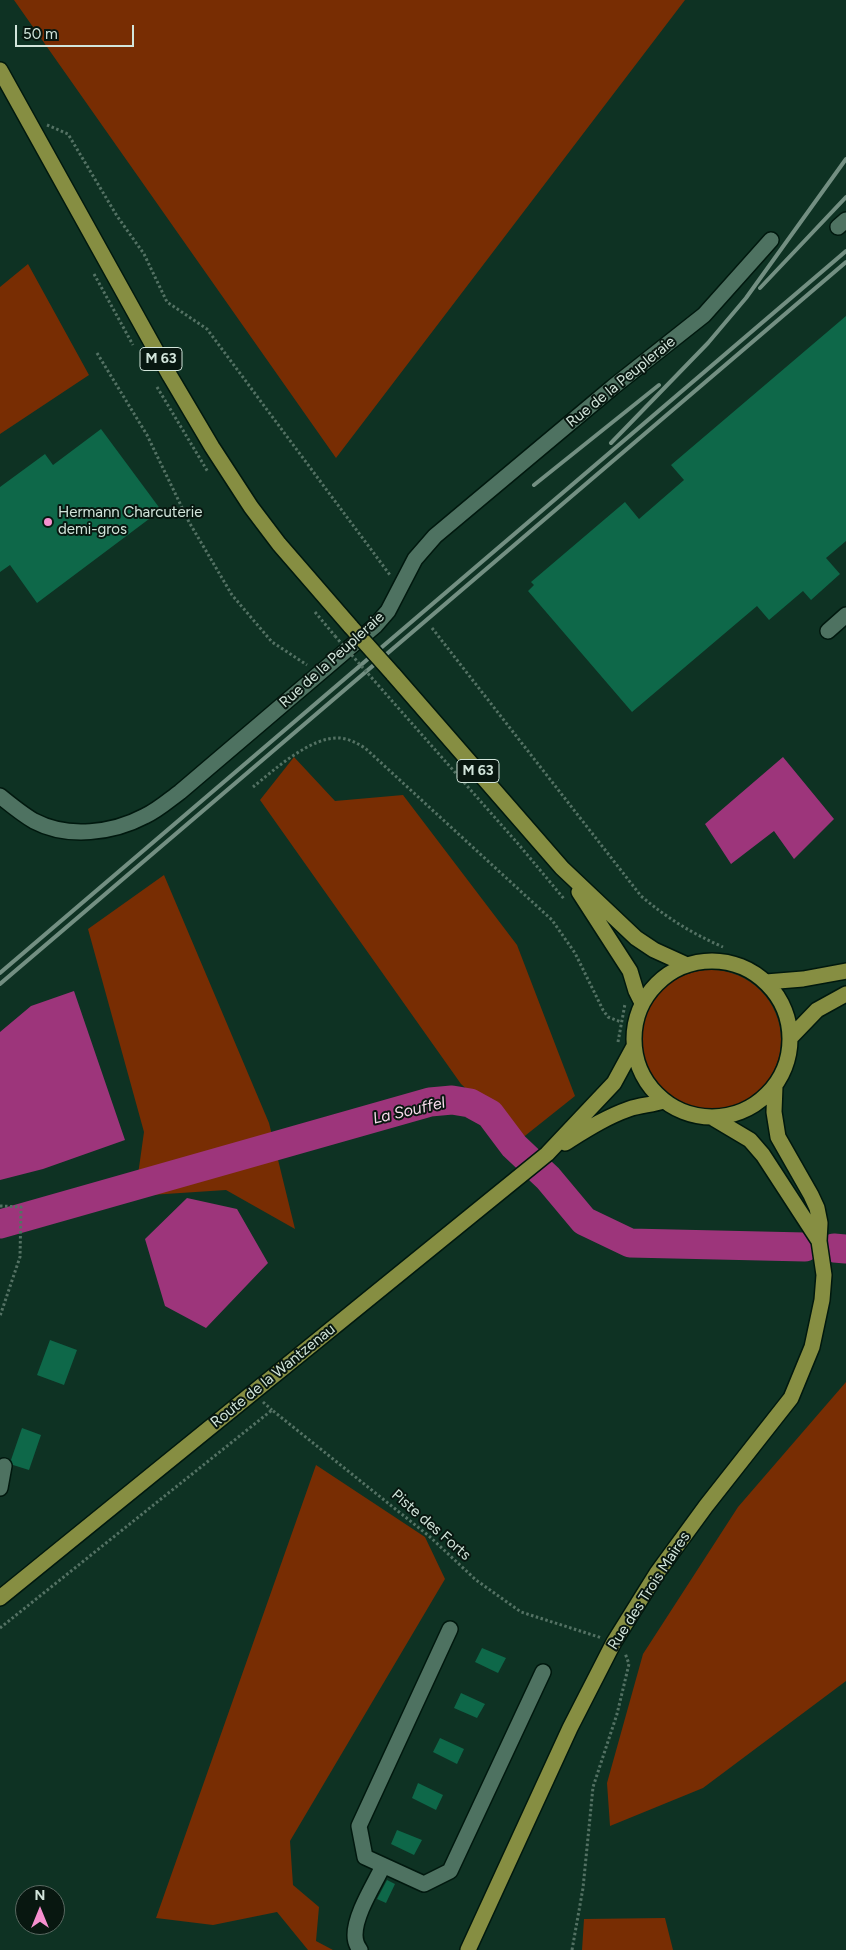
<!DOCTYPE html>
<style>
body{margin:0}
#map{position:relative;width:846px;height:1950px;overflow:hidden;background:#0e3223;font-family:Figtree,sans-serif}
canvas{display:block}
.north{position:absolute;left:15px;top:1885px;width:50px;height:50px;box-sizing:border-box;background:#081710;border:1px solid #596961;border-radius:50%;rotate:0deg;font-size:14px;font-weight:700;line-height:20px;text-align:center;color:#d2e5db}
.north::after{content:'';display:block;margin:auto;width:18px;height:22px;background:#f690cf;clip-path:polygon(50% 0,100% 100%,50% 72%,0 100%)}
.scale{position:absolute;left:15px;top:25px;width:119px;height:22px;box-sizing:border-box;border:2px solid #d2e5db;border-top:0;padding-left:6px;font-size:15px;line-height:18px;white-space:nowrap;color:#d2e5db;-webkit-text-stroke:4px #081710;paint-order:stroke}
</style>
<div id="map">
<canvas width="846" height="1950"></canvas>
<div class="north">N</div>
<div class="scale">50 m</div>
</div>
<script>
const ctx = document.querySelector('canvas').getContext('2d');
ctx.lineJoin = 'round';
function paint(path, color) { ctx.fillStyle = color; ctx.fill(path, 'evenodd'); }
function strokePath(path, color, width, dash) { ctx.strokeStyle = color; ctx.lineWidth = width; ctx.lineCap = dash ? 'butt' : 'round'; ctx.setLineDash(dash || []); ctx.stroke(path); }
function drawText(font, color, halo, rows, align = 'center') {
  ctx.font = font + ' Figtree,sans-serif'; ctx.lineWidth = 4; ctx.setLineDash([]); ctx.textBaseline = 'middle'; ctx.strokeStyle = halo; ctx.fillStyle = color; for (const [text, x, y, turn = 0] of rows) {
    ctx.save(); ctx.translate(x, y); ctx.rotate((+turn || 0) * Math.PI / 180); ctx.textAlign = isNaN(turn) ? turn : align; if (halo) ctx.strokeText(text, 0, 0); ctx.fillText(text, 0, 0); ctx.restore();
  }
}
const green = new Path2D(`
 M14,0H685L336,458Z
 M28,264L89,375L0,434V287Z
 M294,757L335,801L403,795L517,945L575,1096L521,1139L461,1084L260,800Z
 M164,875L269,1123L295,1229L226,1190L135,1196L144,1132L88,929Z
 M641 1040a70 70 0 1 1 140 0a70 70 0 1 1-140 0Z
 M846,1382V1681L703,1788L610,1826L607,1783L643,1654L738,1507Z
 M316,1465L425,1537L445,1579L290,1841L293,1885L319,1907L316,1941L333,1950H308L277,1912L213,1925L156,1918Z
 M665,1918L673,1950H582L584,1919Z`);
const water = new Path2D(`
 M783,757L834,819L794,859L774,831L731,864L705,824Z
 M74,991L125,1140L43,1169L0,1180V1032L31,1006Z
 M187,1198L237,1209L268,1263L206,1328L165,1306L145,1239Z`);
const river = new Path2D(`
 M0,1224L430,1102L452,1100L470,1103L490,1114L514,1146L548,1178L584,1221L630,1243L805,1247
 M834,1248L846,1249`);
const building = new Path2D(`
 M846,316V541L826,558L840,574L811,600L803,591L769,620L757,606L632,712L528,591L534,585L531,582L625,502L639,519L684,480L671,465Z
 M101,429L161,510L37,603L10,565L0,572V487L45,454L53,465Z
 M50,1340L77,1350L64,1385L37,1375Z
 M22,1428L41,1435L29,1470L13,1465L11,1460Z
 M482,1648L506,1658L498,1673L475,1662Z
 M461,1693L485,1704L477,1718L454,1708Z
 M440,1738L464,1749L457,1764L433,1752Z
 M418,1783L443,1795L436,1810L412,1798Z
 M397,1830L422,1840L414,1855L391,1844Z
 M387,1880L395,1884L386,1903L377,1899Z`);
const path = new Path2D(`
 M47,125L68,134L117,216L144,254L167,302L207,329L390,575
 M94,274L133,345
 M97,353L147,435L189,522L232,595L272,642L307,665
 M157,387L208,472
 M315,612L335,636
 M432,628L641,896C667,918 691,933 723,947
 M378,685L520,846L565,900
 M253,787C274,770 311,736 340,738C349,739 357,743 365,748L552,920L575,953L603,1010L608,1017L621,1022
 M618,1042L625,1004
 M0,1206L21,1207L20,1257L0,1316
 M263,1402L272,1410
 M0,1628L272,1410L429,1536L476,1580L521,1612L602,1638
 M572,1950L583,1888L593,1787L617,1714L629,1664L625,1653`);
const minor = new Path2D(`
 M838,227L846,220
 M828,631L846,615
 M0,796C11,805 22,814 34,821C68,839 113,833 145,816C158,810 169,800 180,792L375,626L388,611L415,559L435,536L613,387L704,315L771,240
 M0,1488L4,1466
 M450,1629L359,1826L365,1857L424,1884L450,1871L543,1672
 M360,1950C357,1946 355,1940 355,1935C355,1914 374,1885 383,1866`);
const major = new Path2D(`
 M0,70L170,376L212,447L251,507L279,544L351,627
 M393,674L562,868L636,938L654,950L687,965
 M579,892L630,971L636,991L642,1003
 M634 1039a78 78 0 1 1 156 0a78 78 0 1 1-156 0Z
 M766,982L803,979L846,971
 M790,1038L817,1010L846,994
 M713,1118L750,1140L763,1155L819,1241
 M565,1143C586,1130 606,1117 629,1109C640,1105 652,1105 664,1101
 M0,1598L547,1154L614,1083L633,1048
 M468,1950L570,1728L614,1642L657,1573L706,1506L791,1398L812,1347L822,1300L824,1275L819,1241L820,1223L817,1208L811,1195L778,1137L774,1112L775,1086`);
const rail = new Path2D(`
 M760,288L846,197
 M611,443L708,343L746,298L846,159
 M534,485L659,385
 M0,973L846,251
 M0,984L846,262`);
const pathBridge = new Path2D(`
 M335,636L378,685`);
const majorBridge = new Path2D(`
 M351,627L393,674`);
const markers = [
 [48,522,5,"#f690cf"]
];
const shields = [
 [161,359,42],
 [478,771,42]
];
const shieldNames = [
 ["M 63",161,359],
 ["M 63",478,771]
];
const streetNames = [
 ["Rue de la Peupleraie",621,382,-39],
 ["Rue de la Peupleraie",332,660,-42],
 ["Route de la Wantzenau",273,1376,-39],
 ["Piste des Forts",431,1525,41],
 ["Rue des Trois Maires",649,1591,-57]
];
const poiNames = [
 ["Hermann Charcuterie",58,513],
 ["demi-gros",58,530]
];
const waterNames = [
 ["La Souffel",409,1111,-13]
];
paint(green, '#782d03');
paint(water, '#9d357b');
strokePath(river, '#9d357b', 29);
paint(building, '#0e6849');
strokePath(minor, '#00180e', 18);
strokePath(major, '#00180e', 18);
strokePath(path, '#547264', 3, [2.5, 2.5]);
strokePath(minor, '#4e7261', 15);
strokePath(major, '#868e42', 15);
strokePath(rail, '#738f82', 4);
strokePath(majorBridge, '#00180e', 18, []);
strokePath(pathBridge, '#547264', 3, [2.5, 2.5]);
strokePath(majorBridge, '#868e42', 15);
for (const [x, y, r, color] of markers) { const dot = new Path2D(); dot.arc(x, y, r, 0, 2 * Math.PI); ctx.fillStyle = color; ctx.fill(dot); strokePath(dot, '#081710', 2); }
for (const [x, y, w] of shields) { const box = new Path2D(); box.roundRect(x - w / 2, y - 11.5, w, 23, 4); ctx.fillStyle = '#081710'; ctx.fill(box); strokePath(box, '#d2e5db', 1); }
drawText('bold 14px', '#d2e5db', null, shieldNames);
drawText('15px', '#d2e5db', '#081710', streetNames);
drawText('15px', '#d2e5db', '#081710', poiNames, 'left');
drawText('italic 16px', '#f6daea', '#081710', waterNames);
</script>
